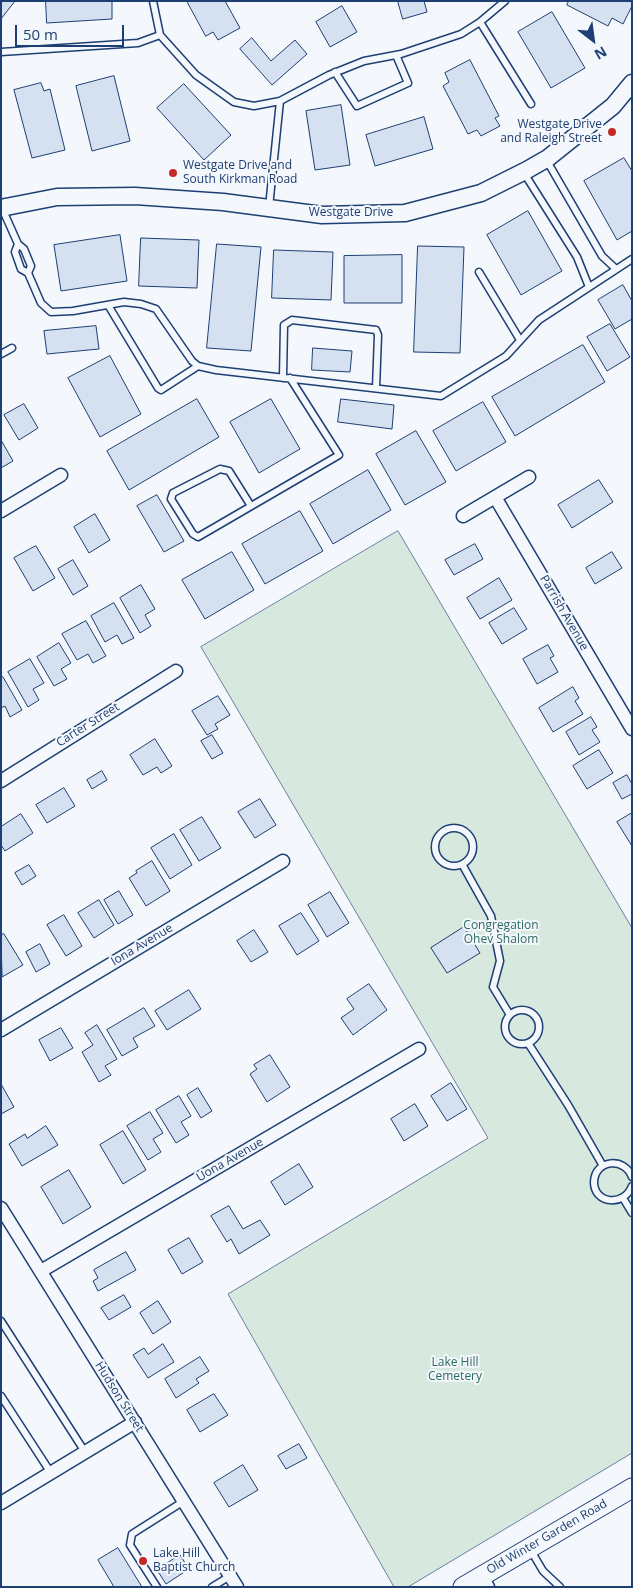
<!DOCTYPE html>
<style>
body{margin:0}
#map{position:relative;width:633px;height:1588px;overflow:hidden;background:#f4f7fb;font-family:"Open Sans",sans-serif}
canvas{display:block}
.frame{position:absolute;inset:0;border:2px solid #1d3f73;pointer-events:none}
.north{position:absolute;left:568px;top:15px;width:50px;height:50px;-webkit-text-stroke:4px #f4f7fb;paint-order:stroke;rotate:150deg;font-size:14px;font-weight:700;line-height:20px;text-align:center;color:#1d3f73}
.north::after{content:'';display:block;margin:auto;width:18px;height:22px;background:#1d3f73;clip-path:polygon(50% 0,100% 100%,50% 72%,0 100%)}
.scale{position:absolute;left:15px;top:25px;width:109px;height:22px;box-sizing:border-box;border:2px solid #1d3f73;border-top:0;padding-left:6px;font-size:15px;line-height:18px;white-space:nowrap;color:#1d3f73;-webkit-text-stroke:4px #f4f7fb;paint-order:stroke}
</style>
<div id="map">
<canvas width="633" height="1588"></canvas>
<div class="frame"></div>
<div class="north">N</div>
<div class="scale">50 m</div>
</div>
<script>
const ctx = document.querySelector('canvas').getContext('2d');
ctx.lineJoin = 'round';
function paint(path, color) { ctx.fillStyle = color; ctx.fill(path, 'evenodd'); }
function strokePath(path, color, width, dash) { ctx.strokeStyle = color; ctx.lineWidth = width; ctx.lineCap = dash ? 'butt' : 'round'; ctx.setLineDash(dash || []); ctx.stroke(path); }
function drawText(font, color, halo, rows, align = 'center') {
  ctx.font = font + ' "Open Sans",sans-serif'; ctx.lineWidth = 4; ctx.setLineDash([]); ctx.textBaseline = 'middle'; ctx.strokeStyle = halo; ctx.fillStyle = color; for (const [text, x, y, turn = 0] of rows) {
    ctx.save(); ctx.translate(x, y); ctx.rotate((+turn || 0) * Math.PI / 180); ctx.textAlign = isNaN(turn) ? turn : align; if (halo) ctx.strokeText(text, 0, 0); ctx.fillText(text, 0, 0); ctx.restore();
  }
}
const green = new Path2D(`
 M398,531L632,928V1453L408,1587H394L228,1294L488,1138L201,647Z`);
const building = new Path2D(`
 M1,1H15L1,19Z
 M46,1H112V19L47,23Z
 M187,1H225L240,28L218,40L213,32L206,36Z
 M398,1H424L427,12L403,19Z
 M569,1H632V6L623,24L612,18L608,26L567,5Z
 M342,6L357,32L330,47L316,22Z
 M552,12L585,68L551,88L518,32Z
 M252,38L271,61L295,40L307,54L272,85L240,49Z
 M470,60L499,116L495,118L500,126L481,136L477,130L468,134L443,86L449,82L445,73Z
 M114,76L130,141L92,151L76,86Z
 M41,83L44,91L50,89L65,150L32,158L14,90Z
 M184,84L231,135L204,160L157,108Z
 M341,105L350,165L315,170L306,111Z
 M424,117L433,149L375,166L366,135Z
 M624,158L632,171V231L617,240L584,181Z
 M528,211L562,271L521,295L487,235Z
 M120,235L127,281L61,291L54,245Z
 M141,238L199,240L197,288L139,286Z
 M217,244L261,247L251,351L207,348Z
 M418,246L464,247L460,353L414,352Z
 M274,250L333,252L331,300L272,298Z
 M402,255V303H344V256Z
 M623,285L632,301V319L615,329L598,300Z
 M610,324L630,357L607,371L587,337Z
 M96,326L99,349L47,354L44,331Z
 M583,345L605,382L515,436L492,397Z
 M313,348L352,351L350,372L312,370Z
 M110,356L141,414L100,437L68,378Z
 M197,399L219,437L129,490L107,451Z
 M271,399L300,449L259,473L230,422Z
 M341,399L394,405L392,429L338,422Z
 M483,402L506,442L456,471L433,431Z
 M24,404L38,428L19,440L4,415Z
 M416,431L446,482L405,505L376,454Z
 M1,440L13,461L1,468Z
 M368,470L391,510L333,544L310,504Z
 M599,480L613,502L572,528L558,505Z
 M157,495L184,541L164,552L137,506Z
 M300,511L323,551L265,584L242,544Z
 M95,514L110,540L89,553L74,527Z
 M475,544L483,559L454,575L445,560Z
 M36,546L55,578L33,591L14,558Z
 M232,552L254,590L205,619L182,580Z
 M612,552L622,568L595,584L586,568Z
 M73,560L88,586L73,595L58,569Z
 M499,578L512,600L480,619L467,598Z
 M141,585L155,609L145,615L151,626L140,633L120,598Z
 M114,603L134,638L122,644L117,635L105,642L91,616Z
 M514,608L527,629L502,644L489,623Z
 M86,621L106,656L93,663L88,654L77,660L62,634Z
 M59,643L71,663L61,669L67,679L54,686L37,657Z
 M548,645L554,656L550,658L558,672L537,684L523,659Z
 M30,659L44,683L33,689L39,700L28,707L8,672Z
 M3,677L22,710L10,717L5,706L1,708V678Z
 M573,687L579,698L575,701L583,714L553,732L539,708Z
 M218,696L230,715L215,724L218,729L207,735L192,711Z
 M591,717L597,727L592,730L600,742L579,755L566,732Z
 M212,735L223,753L212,759L201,741Z
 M155,739L172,766L161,773L157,767L143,775L130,755Z
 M599,750L613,773L587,789L573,766Z
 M102,771L107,780L92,789L87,780Z
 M627,775L632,784V794L622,799L613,783Z
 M64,788L75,806L47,823L36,805Z
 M260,799L276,825L255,838L238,812Z
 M632,813V846L617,822Z
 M21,814L33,833L5,851L1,845V827Z
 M202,817L221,848L199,861L180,830Z
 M174,834L192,865L170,879L151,848Z
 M152,861L170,891L146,906L129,878L137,873L136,871Z
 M29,865L36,876L22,885L15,873Z
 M119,891L133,915L118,924L104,900Z
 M330,892L349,923L327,937L308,905Z
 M99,900L114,925L94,938L78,913Z
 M301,913L319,941L297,955L279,926Z
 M64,915L82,946L66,956L47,925Z
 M464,927L480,953L447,973L431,948Z
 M254,930L268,952L251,962L237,941Z
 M4,934L23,965L2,977L1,935Z
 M40,944L50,964L36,972L26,952Z
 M369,984L387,1010L353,1035L341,1018L354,1009L347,999Z
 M189,990L201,1009L167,1030L155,1011Z
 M144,1008L155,1026L133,1038L138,1047L122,1056L107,1030Z
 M97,1025L117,1059L105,1066L111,1075L99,1082L82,1052L93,1045L85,1033Z
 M61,1028L73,1048L50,1061L39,1040Z
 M270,1055L290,1087L267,1102L250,1074L257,1069L254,1065Z
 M451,1083L467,1109L447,1121L431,1096Z
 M1,1084L14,1107L1,1114Z
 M198,1088L212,1111L201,1118L187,1095Z
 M179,1096L191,1116L181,1122L189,1135L176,1143L156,1110Z
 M415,1104L428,1126L404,1141L391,1119Z
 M150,1112L163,1133L153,1139L161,1152L148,1160L127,1126Z
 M46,1126L58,1145L22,1166L9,1144L25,1134L27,1138Z
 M123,1131L146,1170L123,1184L100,1145Z
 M299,1164L313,1187L285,1205L271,1182Z
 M69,1170L91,1207L63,1224L41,1187Z
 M229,1206L243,1229L260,1220L270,1235L239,1254L231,1239L227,1242L211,1216Z
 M189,1238L203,1262L182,1274L168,1250Z
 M126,1252L136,1270L98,1291L93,1281L98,1278L94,1270Z
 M124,1295L131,1307L109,1320L101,1308Z
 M158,1301L171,1322L153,1334L140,1313Z
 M163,1344L174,1362L148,1378L133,1355L144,1348L148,1354Z
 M200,1357L209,1371L196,1379L199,1383L176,1398L165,1379Z
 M214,1394L228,1415L200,1432L187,1410Z
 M299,1444L307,1458L286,1469L278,1456Z
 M243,1465L258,1490L229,1507L214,1483Z
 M118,1548L142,1587H114L98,1560Z
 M180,1555L189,1569L166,1584L157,1570Z`);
const service = new Path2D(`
 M153,1L160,35
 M480,22L531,104
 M1,52L138,43L160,35L196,75L234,102L254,106L280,101L329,75L364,61L401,54L461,34L480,22L505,1
 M335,72L357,106L408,83L396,55
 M547,161L602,256L616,269
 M524,173L577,257L589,287
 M269,207L280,101
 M2,208L18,244L24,249L31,266L28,273
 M18,244L15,252L21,269L28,273L41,303L51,312L73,311L124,302L141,304L156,309L192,361L198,366L216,370L441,396L506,356L539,320L632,259
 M479,272L520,340
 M108,305L158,388L161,390L198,366
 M1,354L12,348
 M283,378L284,325L292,320L376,330L378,335L376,388
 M251,506L229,471L220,469L173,493L171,499L193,534L198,537L339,455L290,378
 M435 847a19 19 0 1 1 38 0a19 19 0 1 1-38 0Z
 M462,864L491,916L500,961L493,987L510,1015
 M505 1027a17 17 0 1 1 34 0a17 17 0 1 1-34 0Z
 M528,1043L568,1105L603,1166
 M632,1177C625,1157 595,1159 594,1182C594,1204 624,1207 632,1186
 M623,1198L632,1213
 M1,1321L85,1452
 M1,1396L51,1473
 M530,1549L543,1571L560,1587
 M157,1587L130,1545L132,1534L184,1501
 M212,1587L230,1576`);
const minor = new Path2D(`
 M495,497L632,729
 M1,511L61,475
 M463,516L529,477
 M1,781L176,671
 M1,1030L283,861
 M1,1208L237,1587
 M41,1271L419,1049
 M1,1503L135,1422
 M482,1576L488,1587`);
const tertiary = new Path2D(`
 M1,208L57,197L135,196L223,202L322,215L405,213L481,193L527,170L548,158L613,106L632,83`);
const secondary = new Path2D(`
 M463,1587L632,1488`);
const markers = [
 [612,132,5,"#c62828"],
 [173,173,5,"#c62828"],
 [143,1561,5,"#c62828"]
];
const poiNames = [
 ["Westgate Drive",602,125,"right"],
 ["and Raleigh Street",602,139,"right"],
 ["Westgate Drive and",183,166],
 ["South Kirkman Road",183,180],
 ["Lake Hill",153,1554],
 ["Baptist Church",153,1568]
];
const streetNames = [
 ["Westgate Drive",351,213],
 ["Parrish Avenue",564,613,60],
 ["Carter Street",88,725,-32],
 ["Iona Avenue",142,945,-31],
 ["Uona Avenue",230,1160,-30],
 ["Hudson Street",119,1397,58],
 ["Old Winter Garden Road",547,1537,-30]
];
const parkNames = [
 ["Congregation",501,926],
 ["Ohev Shalom",501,940],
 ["Lake Hill",455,1363],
 ["Cemetery",455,1377]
];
paint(green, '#d7e8df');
strokePath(green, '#687fa3', 1);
paint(building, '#d5e0f0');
strokePath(building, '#1d3f73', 1);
strokePath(service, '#1d3f73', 9);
strokePath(minor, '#1d3f73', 15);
strokePath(tertiary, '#1d3f73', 19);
strokePath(secondary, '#1d3f73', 21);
strokePath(service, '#f4f7fb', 6);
strokePath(minor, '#f4f7fb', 12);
strokePath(tertiary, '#f4f7fb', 16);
strokePath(secondary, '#f4f7fb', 19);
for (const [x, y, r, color] of markers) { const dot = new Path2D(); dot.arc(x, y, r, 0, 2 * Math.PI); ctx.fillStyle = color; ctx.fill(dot); strokePath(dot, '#f4f7fb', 2); }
drawText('12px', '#1d3f73', '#f4f7fb', poiNames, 'left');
drawText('12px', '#1d3f73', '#f4f7fb', streetNames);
drawText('12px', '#2c6c60', '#f4f7fb', parkNames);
</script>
